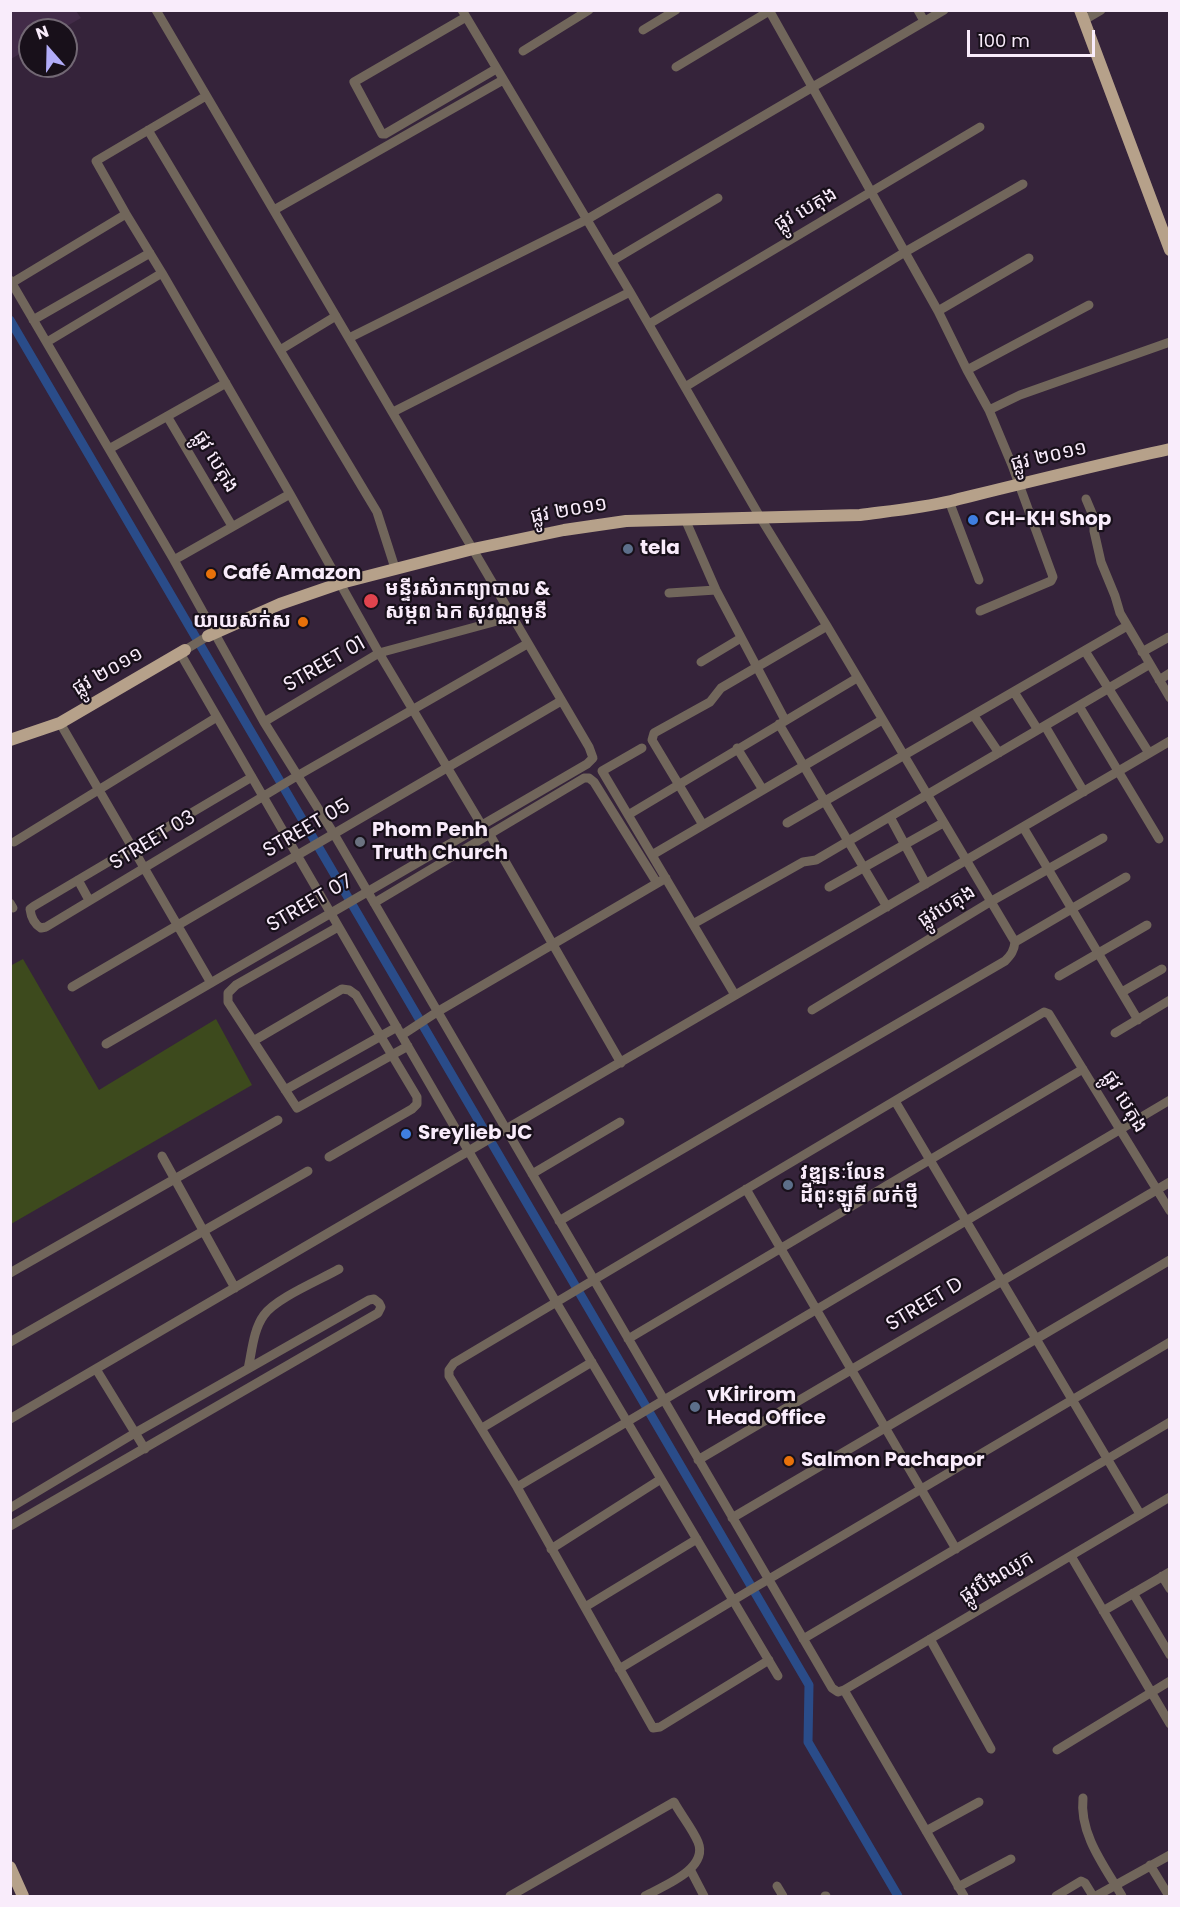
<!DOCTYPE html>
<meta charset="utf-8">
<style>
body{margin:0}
#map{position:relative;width:1180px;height:1907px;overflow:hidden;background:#35233a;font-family:Poppins,sans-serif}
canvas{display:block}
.frame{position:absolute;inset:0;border:12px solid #f9ecfb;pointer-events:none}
.north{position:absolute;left:18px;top:18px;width:60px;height:60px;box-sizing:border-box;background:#18101a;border:2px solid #726874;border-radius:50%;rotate:340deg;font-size:16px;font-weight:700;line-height:24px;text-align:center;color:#f9ecfb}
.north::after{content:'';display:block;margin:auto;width:21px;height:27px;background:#b2adf9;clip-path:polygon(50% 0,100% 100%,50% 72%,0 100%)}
.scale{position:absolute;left:967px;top:30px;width:128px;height:27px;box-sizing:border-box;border:3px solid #f9ecfb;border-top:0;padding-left:8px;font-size:18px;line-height:21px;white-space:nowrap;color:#f9ecfb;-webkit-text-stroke:4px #18101a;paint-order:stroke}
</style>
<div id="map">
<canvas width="1180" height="1907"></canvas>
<div class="frame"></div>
<div class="north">N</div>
<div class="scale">100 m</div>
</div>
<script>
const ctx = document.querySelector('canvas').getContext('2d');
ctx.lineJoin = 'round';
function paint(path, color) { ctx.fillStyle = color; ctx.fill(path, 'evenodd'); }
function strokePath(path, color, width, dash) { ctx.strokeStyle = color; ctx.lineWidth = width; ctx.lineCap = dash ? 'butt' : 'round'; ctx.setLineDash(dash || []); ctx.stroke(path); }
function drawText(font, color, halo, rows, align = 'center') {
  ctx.font = font + ' Poppins,"Noto Sans Khmer",sans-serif'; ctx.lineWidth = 4.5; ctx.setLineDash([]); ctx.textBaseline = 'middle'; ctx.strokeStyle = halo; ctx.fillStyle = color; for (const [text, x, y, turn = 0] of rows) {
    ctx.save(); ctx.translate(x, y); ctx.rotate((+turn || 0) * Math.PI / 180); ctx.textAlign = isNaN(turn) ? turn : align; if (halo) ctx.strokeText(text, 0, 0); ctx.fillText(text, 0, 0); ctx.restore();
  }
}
const built = new Path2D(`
 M10,11H76L81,18L60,30H30V48L11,59Z`);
const green = new Path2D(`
 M23,959L99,1090L216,1019L252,1085L11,1224L10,966Z`);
const canal = new Path2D(`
 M10,320L809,1685L808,1742L898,1896`);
const minor = new Path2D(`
 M462,10L630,292L760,517L827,626L1015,942
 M769,10L938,311L967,370L989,410L1012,465L1053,577L1051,581L980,611
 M918,10L924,21
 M466,17L354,82L382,134H385L496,69
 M1084,20L1101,10
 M643,30L676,10
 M523,51L589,10
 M676,67L771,10
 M206,96L96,161L126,214L162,273L290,494L379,653L481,824
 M148,130L377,512L395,568
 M274,210L503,80
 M612,261L718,198
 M10,280L174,560L264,722L334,834L832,1688L838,1692L844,1690L1170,1497
 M10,284L126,214
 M938,311L1029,258
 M33,320L150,253
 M649,324L980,127
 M349,338L586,220L944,10
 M47,342L162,273
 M280,350L336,316
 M967,370L1089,305
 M685,387L905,252L1023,184
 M989,410L1020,395L1170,342
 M393,412L630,292
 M167,416L232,526
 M109,449L226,383
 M1086,499L1094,518V531L1101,562L1115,596L1120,613L1170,698
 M949,501L979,580
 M685,519L716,590L785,720
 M174,560L290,494
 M669,593L716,590
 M185,650L208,636
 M1085,651L1149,753
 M1142,652L1169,637
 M180,653L556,1302L778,1676
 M701,662L741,638
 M1159,680L1170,673
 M1014,692L1038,730
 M1079,706L1159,839
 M974,716L999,753
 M264,722L379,653L512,617
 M60,723L211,983
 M779,724L887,907
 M1045,726L1084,792
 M642,748L602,771L735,995
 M737,748L763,790
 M252,777L34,906L30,909C31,917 34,924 41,928L46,927L297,776L527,644
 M628,815L857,678
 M890,817L926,884
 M787,823L1127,626
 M703,825L652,740L654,733L710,702L721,688L827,626
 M1023,827L1138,1020
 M490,835L621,1063
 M14,842L217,717
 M652,855L882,720
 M78,880L89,900
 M829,887L943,823
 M10,903L13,908
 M374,903L584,778H589L594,782L657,883
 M693,924L803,862L816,860L1150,664
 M338,927L236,985L228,993V1002L297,1108L408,1046
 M1059,976L1147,925
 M72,987L561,701
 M1122,992L1162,969
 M812,1010L990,902L1103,838
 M1115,1033L1170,1000
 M402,1035L437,1012L666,878
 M255,1040L342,989L349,990L356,995L417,1097V1104L412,1109L329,1157
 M106,1044L587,764L593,758L589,747L156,10
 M285,1090L397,1027
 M895,1101L1140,1514
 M162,1156L235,1288
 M532,1174L620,1122
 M746,1189L956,1549
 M559,1221L1005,961C1011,955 1014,951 1015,942L1126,877
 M10,1273L278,1120
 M628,1339L1083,1069
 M10,1342L308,1171
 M96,1369L145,1449
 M248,1369C252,1352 253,1330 264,1315C276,1298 320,1280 339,1269
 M10,1419L1170,741
 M482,1428L592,1362
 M698,1460L1170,1182
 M517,1487L1170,1100
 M10,1508L135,1433L369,1300L374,1299L379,1303L381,1307L378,1313L10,1526
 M732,1518L1170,1260
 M551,1549L661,1479
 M1071,1556L1170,1724
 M1162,1576L1170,1589
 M1133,1593L1170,1655
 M585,1607L697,1539
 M1103,1611L1170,1572
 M803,1639L1170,1422
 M930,1639L991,1749
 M769,1660L660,1727L653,1728L517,1487L449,1376V1370L454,1363L1044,1012L1049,1014L1170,1211
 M619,1669L747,1592L1170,1342
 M844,1690L964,1896
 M1057,1750L1170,1681
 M1083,1798C1079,1834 1105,1867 1122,1896
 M926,1831L979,1802
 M1150,1865L1169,1896
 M691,1871L704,1896
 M777,1886L783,1896
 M958,1887L1011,1859
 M510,1896L674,1802C681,1815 692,1828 698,1842C709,1869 663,1886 645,1896
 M825,1896H826
 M1056,1896L1081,1881L1085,1883L1093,1896
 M1096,1896L1170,1855`);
const major = new Path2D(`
 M1080,10L1170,250
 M208,636L280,604L341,583L473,549L564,530L626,521L860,515C890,511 921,508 951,501C1024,483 1096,465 1170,449
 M10,740L60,723L185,650
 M10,1867L23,1896`);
const markers = [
 [973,520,6,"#3f7fe0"],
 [628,549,6,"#5c6f8a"],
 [211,574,6,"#e8710a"],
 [371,601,8,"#e0444e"],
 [303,622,6,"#e8710a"],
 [360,842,6,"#6b7280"],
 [406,1134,6,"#3f7fe0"],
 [788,1185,6,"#5c6f8a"],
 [695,1407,6,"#5c6f8a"],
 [789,1461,6,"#e8710a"]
];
const streetNames = [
 ["ផ្លូវ បេតុង",806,210,-30],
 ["ផ្លូវ ២០១១",1049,457,-13],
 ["ផ្លូវ បេតុង",215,462,59],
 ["ផ្លូវ ២០១១",569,511,-10],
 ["STREET 01",325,665,-30],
 ["ផ្លូវ ២០១១",108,672,-30],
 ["STREET 05",307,829,-30],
 ["STREET 03",153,841,-31],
 ["STREET 07",310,904,-30],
 ["ផ្លូវបេតុង",947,907,-31],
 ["ផ្លូវ បេតុង",1124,1102,59],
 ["STREET D",925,1305,-31],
 ["ផ្លូវបឹងឈូក",997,1578,-31]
];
const poiNames = [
 ["CH-KH Shop",985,520],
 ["tela",640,549],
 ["Café Amazon",223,574],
 ["មន្ទីរសំរាកព្យាបាល &",385,590],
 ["សម្ភព ឯក សុវណ្ណមុនី",385,613],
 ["យាយសក់ស",291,622,"right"],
 ["Phom Penh",372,831],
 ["Truth Church",372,854],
 ["Sreylieb JC",418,1134],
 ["វឌ្ឍនៈលែន",800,1174],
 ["ដីពុះឡូតិ៍ លក់ថ្មី",800,1197],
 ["vKirirom",707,1396],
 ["Head Office",707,1419],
 ["Salmon Pachapor",801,1461]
];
paint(built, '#422b48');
paint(green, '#3d4a1d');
strokePath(canal, '#2a4c89', 9);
strokePath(minor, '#71665b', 9);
strokePath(major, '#b6a18a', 12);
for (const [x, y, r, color] of markers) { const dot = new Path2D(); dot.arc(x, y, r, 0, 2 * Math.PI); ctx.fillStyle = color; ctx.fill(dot); strokePath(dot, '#18101a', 2); }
drawText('20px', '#f9ecfb', '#18101a', streetNames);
drawText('bold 20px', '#f9ecfb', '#18101a', poiNames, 'left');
</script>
